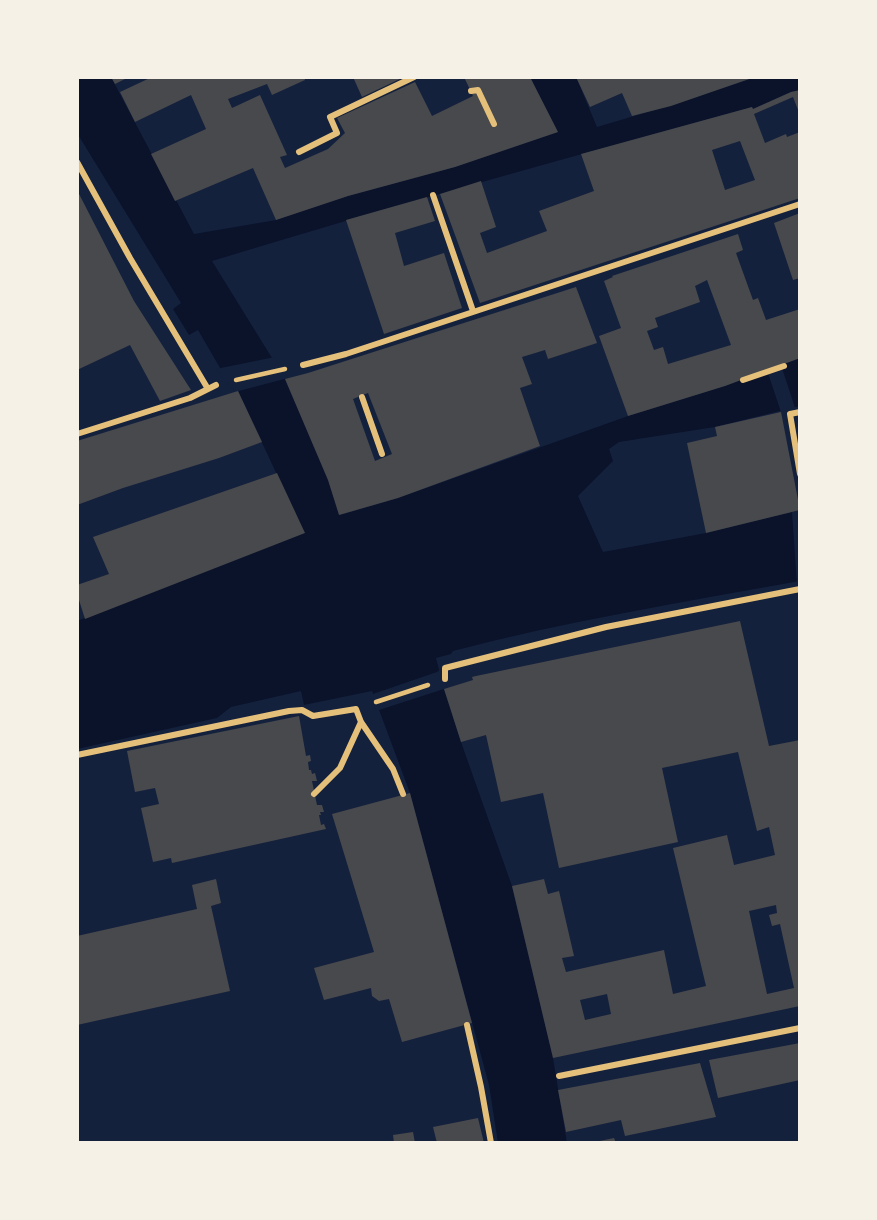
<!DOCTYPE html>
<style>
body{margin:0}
#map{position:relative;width:877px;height:1220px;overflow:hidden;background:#14213d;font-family:Barlow,sans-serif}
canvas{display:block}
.frame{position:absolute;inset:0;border:79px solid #f6f1e7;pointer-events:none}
</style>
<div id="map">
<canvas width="877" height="1220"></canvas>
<div class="frame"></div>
</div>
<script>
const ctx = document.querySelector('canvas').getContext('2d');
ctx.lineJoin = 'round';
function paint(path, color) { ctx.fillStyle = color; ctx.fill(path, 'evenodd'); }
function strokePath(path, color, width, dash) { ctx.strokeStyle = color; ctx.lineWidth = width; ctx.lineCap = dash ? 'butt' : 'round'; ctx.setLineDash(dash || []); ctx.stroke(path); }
const water = new Path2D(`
 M77,77H111L194,234L276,220L348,196L455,167L558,132L530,77H576L597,127L671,105L756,77H800V90L791,92L753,109L752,107C571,157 391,206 212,261L285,379L328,480L340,515L398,498L628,416L725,386L800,358V406L715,427L619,442L609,449L613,461L578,496L603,552L706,533L800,510V581C684,602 567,621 453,651L451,654L436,658L444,689L461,742L512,886L553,1058L567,1143H498L489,1085L410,793L372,691L304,705L301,691L231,707L217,718L77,749V621L304,533L238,391L220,368L198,330L189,335L173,309L181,303L77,133Z`);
const pier = new Path2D(`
 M275,357L288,378L235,392L216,369Z
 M781,365L796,411L782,415L767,370Z
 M799,506H800V585H797L792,512L799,510Z
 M442,668L447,688L376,711L370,695L437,672Z`);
const building = new Path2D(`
 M111,77H129L115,84Z
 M152,77H304L305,80L272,95L267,84L228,99L232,108L260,95L287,155L280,157L285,168L328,149L345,133L337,118L415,82L432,116L473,96L464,77H530L558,132L455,167L348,196L276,220L253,168L175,201L151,154L206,129L191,95L135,122L120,92Z
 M353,77H404L362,97Z
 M576,77H755L671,106L632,116L622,93L590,107Z
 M800,90V115L793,97L754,114L765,143L786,134L787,137L800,132V198L480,303L440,194L481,181L496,227L480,233L487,253L547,231L539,211L594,191L581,154L752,107L753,109L791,92ZM740,141L755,180L725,190L712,150Z
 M77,190L134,301L191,390L160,401L130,345L77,370Z
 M427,197L435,221L395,233L404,266L444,253L462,308L384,334L346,220Z
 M800,213V278L793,280L774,223Z
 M738,234L743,250L736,253L753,300L758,298L766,320L800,309V358L725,386L628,416L599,336L621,328L604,281L613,277L612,276ZM707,280L731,345L668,364L663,347L654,350L647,331L658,327L655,318L700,302L695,286Z
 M576,287L597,343L548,359L545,350L522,357L532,384L520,388L540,446L398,498L339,515L328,480L285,379L308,373ZM368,393L392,454L375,461L353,399Z
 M238,391L262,442L219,458L123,488L77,505V441Z
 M781,412L800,510L706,533L687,443L717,436L715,427Z
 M277,473L305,533L85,619L79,600L77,601V585L109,574L93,537Z
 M740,621L769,746L800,740V1006L553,1058L512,886L544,879L548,894L559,891L574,956L562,958L566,972L664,950L673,994L706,986L673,848L727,835L734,865L775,855L769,827L757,831L738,752L662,768L678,842L559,868L543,793L501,802L486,735L461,742L444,689L473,680L472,677L476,676ZM776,905L777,913L769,915L772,926L780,924L794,988L767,994L749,911ZM607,994L611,1014L585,1020L580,1000Z
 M299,716L306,756L310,755L311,761L308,762L309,770H311L312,774L315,773L317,781H312L317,805H322L324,812H320L321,815H319L321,825L324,824L326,829L172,863L171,858L153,862L141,808L159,804L155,788L135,792L127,751Z
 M410,793L472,1023L402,1042L389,999L379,1001L372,996L371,988L324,1000L314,968L374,952L332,814Z
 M216,879L221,903L211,906L230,991L77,1025V936L197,909L192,885Z
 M800,1043V1080L718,1098L709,1060Z
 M700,1063L716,1117L625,1136L621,1120L566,1132L558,1090Z
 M478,1118L484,1143H437L433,1127Z
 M413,1132L415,1143H394L393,1135Z
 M614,1138L616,1143H595V1142Z`);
const path = new Path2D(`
 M236,380L285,369
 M376,702L428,685`);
const pedestrian = new Path2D(`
 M471,91L478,90L494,124
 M299,152L337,133L330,117L414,77
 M77,162L130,258L208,389
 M433,195L473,311
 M303,365L346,354L800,204
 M743,380L784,366
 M362,397L382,454
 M800,412L790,414L800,474
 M77,434L190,398L216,385
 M445,679V668L606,627L800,589
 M77,755L289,711L302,710L313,716L356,709L361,722L393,769L403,794
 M314,794L340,768L361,722
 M467,1025L481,1087L491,1143
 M559,1076L800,1028`);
paint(water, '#0b132b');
paint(pier, '#14213d');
paint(building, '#48494c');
strokePath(path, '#e5c07b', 4.5);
strokePath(pedestrian, '#e5c07b', 6);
</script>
